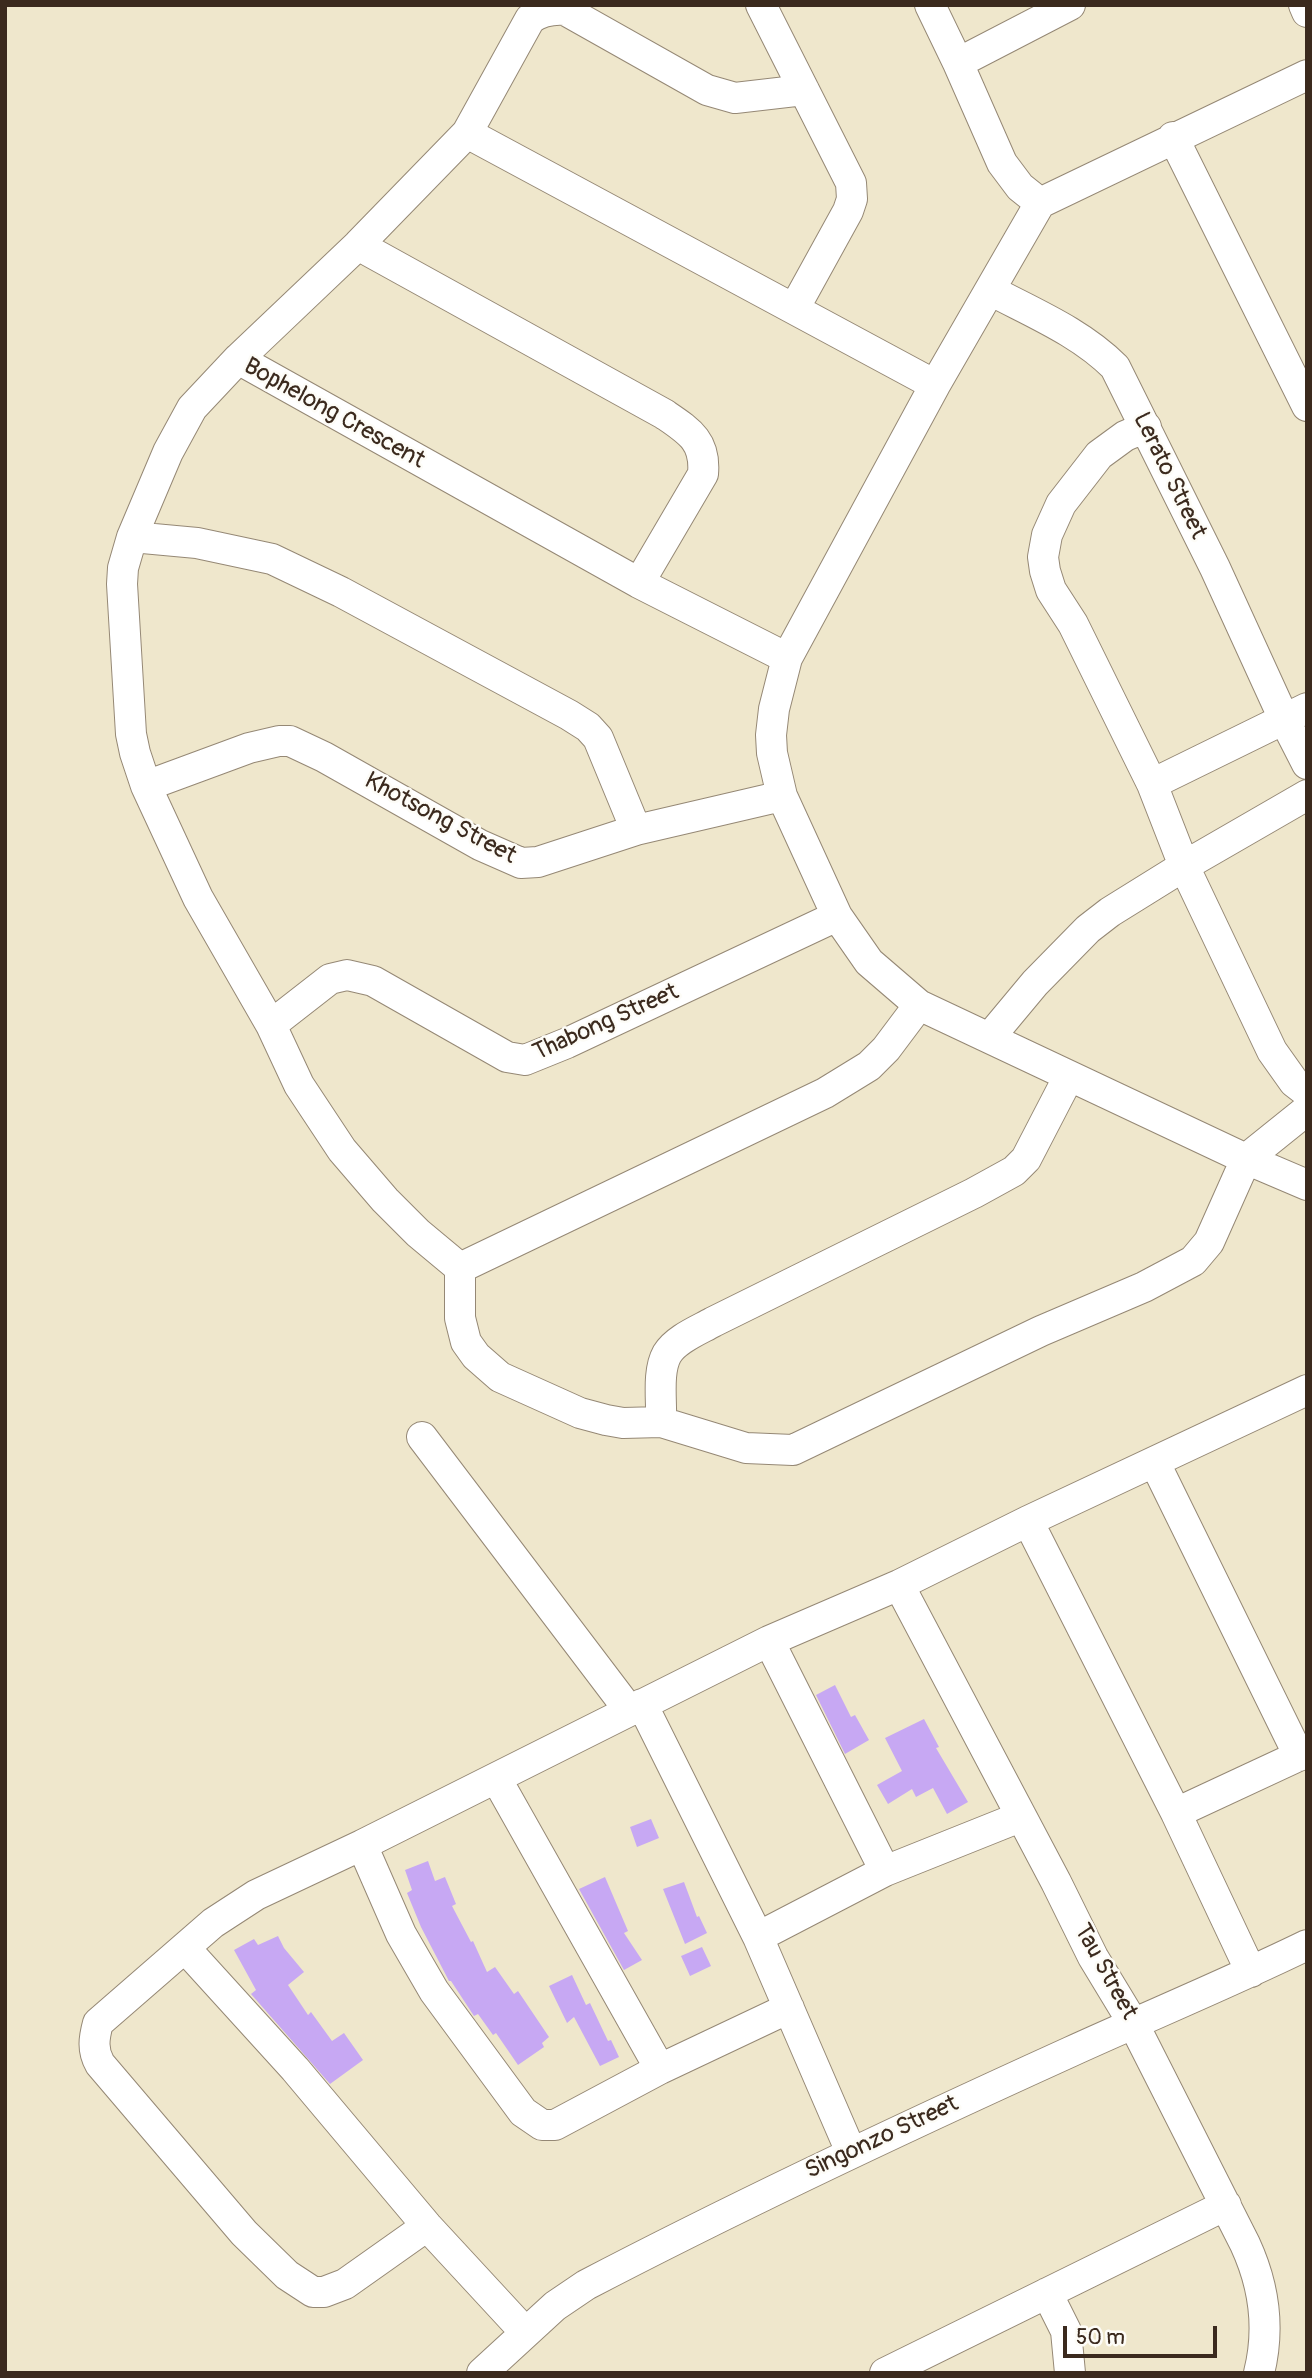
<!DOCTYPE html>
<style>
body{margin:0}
#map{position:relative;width:1312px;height:2378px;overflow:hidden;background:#efe7cc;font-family:Pangolin,sans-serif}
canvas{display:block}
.frame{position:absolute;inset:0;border:7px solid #3b2a1e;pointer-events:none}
.scale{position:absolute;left:1063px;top:2326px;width:154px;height:32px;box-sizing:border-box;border:4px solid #3b2a1e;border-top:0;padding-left:9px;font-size:21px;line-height:24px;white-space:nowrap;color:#3b2a1e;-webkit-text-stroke:5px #fdfcf7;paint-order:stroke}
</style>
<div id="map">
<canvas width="1312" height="2378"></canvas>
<div class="frame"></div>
<div class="scale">50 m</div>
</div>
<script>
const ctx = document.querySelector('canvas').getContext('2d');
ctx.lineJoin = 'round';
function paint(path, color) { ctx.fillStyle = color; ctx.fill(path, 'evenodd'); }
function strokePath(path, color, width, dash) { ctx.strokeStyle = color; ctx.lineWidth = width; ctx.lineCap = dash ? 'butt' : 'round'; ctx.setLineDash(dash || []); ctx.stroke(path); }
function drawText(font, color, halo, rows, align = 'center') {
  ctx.font = font + ' Pangolin,sans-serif'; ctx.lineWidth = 5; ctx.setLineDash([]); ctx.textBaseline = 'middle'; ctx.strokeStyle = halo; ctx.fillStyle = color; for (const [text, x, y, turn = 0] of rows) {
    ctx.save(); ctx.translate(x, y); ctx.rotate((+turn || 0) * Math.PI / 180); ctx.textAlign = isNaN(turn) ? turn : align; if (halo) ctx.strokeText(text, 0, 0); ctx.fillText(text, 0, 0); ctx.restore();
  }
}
const building = new Path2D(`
 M835,1685L851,1717L855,1715L869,1740L845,1754L816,1695Z
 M924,1719L939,1747L936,1748L968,1802L947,1814L933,1788L916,1797L912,1789L888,1804L877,1785L902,1771L885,1738Z
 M651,1819L659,1838L637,1847L630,1827Z
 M428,1861L435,1881L445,1877L456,1904L452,1906L471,1942L473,1941L487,1972L495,1967L514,1994L518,1991L549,2037L542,2043L544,2047L518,2065L496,2033L493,2035L478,2014L474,2016L451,1981H449L421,1927L407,1893L412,1890L405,1870Z
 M605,1877L628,1931L624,1933L642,1960L624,1970L579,1889Z
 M684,1882L697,1917L699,1916L707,1933L685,1944L663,1889Z
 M278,1936L284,1948L304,1972L288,1985L308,2015L311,2012L332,2041L344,2033L363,2060L330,2084L251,1994L256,1990L234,1950L254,1939L258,1945Z
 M702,1947L711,1966L690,1976L681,1956Z
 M572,1975L586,2005L590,2003L608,2041L611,2040L619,2057L600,2066L574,2017L567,2023L549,1986Z`);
const minor = new Path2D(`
 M761,5L851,183L852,199L848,211L794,309
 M930,5L958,63L1002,163L1020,187L1040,203
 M1304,5L1307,12
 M958,63L1070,5
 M1307,75L1040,203L935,385L787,658L774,709L771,735L772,753L782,796L837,916L869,962L919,1005L1246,1159L1307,1185
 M467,133L935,385
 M1173,137L1307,406
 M358,245L664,414C689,431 706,441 703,474L639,583
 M990,290C1033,313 1080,332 1115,367L1215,568L1284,719L1307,764
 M238,359L639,583L787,658
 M1146,427L1125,436L1099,455L1061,504L1047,535L1043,557L1045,571L1051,590L1073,624L1152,784L1184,866L1272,1051L1294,1082L1307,1092
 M132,537L197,543L272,559L341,592L569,715L588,727L598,738L636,830
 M1152,784L1307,708
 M146,786L249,748L279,741H290L324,757L480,845L521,863L538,862L636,830L782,796
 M271,1025L330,979L347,975L373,981L507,1057L525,1060L567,1043L837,916
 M990,1037L1035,983L1088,929L1110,912L1184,866L1307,795
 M460,1268L418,1233L385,1200L342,1150L299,1085L271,1025L198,898L146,786L135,753L131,734L122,584L123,568L132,537L168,452L192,408L238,359L358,245L467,133L530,19C541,11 552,9 565,10L707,90L735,98L804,90
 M460,1268V1318L466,1342L476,1356L500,1377L580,1413L606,1420L623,1423L661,1422L746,1448L793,1450L1041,1331L1144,1287L1193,1261L1209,1242L1246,1159L1307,1110
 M460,1268L825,1093L869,1066L886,1049L919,1005
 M661,1422C662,1401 657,1372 667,1354C676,1339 699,1330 713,1322L974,1193L1014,1171L1026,1159L1069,1076
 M422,1437L629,1710
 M1155,1463L1299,1756
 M1028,1521L1176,1813L1251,1972
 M899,1585L1056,1882L1093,1957L1133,2023L1245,2244C1264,2285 1270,2329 1259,2373
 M769,1641L885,1871
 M642,1704L758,1937L851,2152
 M496,1778L660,2069
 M1176,1813L1307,1752
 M362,1845L401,1934L434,1991L523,2112L542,2125H555L660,2069L789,2008
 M758,1937L885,1871L1020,1817
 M185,1948L295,2069L427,2226L525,2332
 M427,2226L345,2284L324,2292H313L287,2275L244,2233L100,2064C92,2050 94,2038 98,2023L213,1923L256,1895L362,1845L769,1641L899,1585L1028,1521L1307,1390
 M1047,2293L1066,2331L1070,2373
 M482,2373L555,2306L586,2285C745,2202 907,2126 1070,2052C1149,2016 1229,1983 1307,1945
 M885,2373L1226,2205`);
const streetNames = [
 ["Bophelong Crescent",334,414,29],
 ["Lerato Street",1169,476,64],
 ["Khotsong Street",440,819,28],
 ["Thabong Street",606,1023,-24],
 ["Tau Street",1105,1972,61],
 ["Singonzo Street",882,2138,-25]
];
paint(building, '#c7a8f3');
strokePath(minor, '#958875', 32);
strokePath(minor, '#fff', 30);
drawText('24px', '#3b2a1e', '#fdfcf7', streetNames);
</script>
